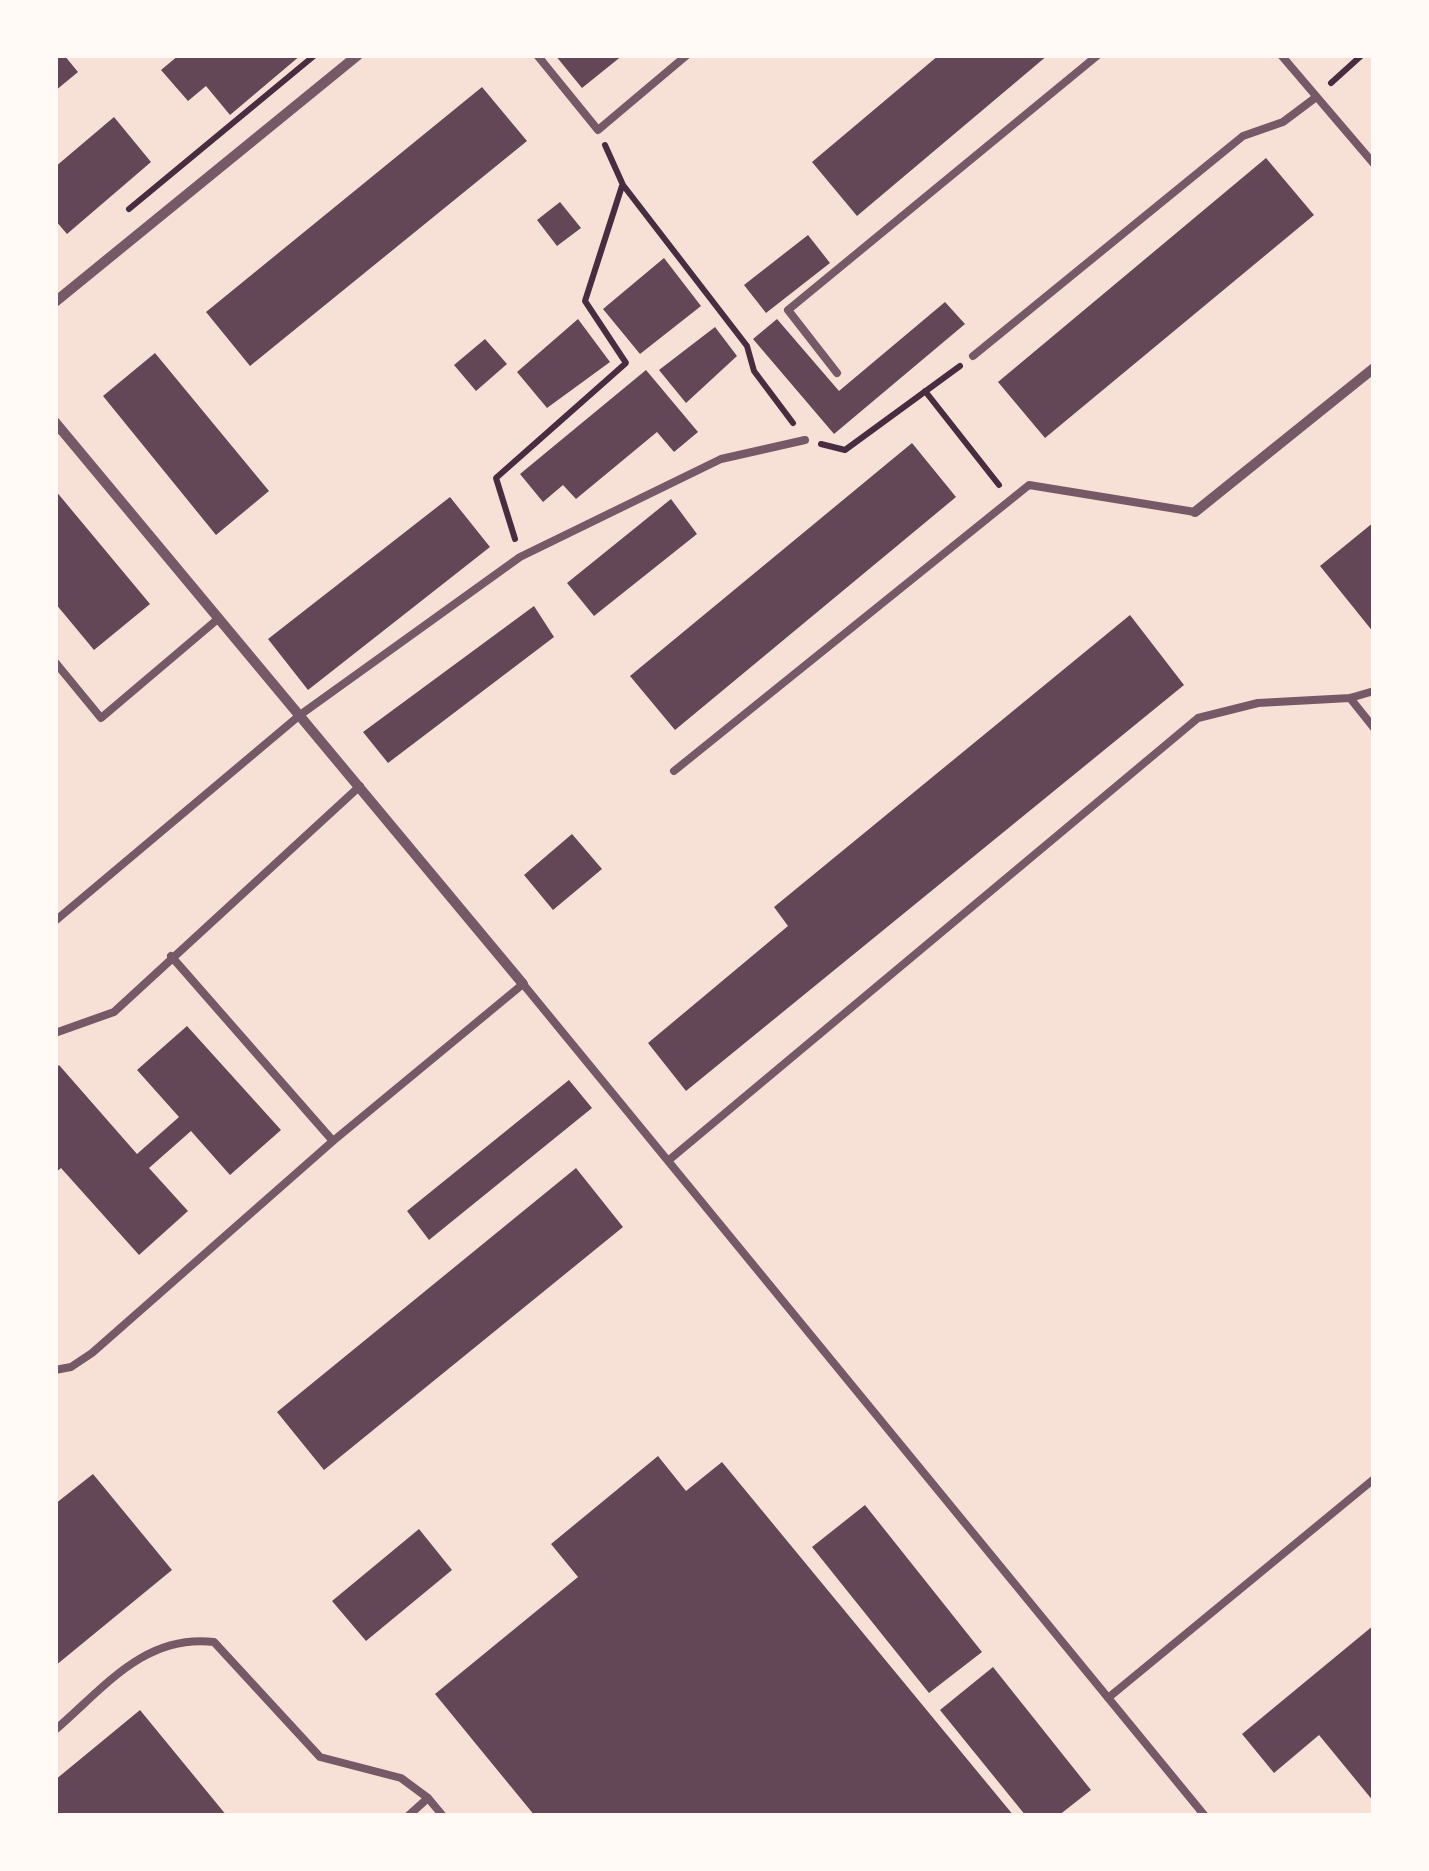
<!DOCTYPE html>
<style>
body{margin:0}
#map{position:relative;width:1429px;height:1871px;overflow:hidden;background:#f7e1d7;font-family:Inter,sans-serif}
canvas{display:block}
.frame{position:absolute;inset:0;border:58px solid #fffaf5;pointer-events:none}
</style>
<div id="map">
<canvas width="1429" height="1871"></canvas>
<div class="frame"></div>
</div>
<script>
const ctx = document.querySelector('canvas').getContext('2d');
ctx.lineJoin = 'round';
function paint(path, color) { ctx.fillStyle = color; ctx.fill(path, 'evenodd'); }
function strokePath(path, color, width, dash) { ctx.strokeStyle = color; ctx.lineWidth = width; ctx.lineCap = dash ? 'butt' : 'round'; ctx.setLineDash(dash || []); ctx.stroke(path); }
const building = new Path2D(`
 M55,55H64L78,72L55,91Z
 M179,55H203L206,58L210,55H301L230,115L206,86L188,101L161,70Z
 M555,55H623L582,88Z
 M939,55H1048L857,216L812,162Z
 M482,87L527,141L250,366L206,312Z
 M114,117L151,162L67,234L55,220V167Z
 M1266,158L1314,215L1045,438L998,382Z
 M560,202L581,228L557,246L537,220Z
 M808,235L830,263L766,313L744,285Z
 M664,258L701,306L640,354L603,309Z
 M945,302L965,324L834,434L753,339L777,319L839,391Z
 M578,319L610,362L547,408L517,372Z
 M715,327L737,356L686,403L659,370Z
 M485,339L507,364L476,391L454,365Z
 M155,353L269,491L216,535L103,396Z
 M646,370L698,432L674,452L657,432L576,499L563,485L543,502L520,474Z
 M912,443L956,497L675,730L630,676Z
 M55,490L150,604L94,650L55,603Z
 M450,497L490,547L308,690L268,639Z
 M671,499L697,534L594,616L567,583Z
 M1374,522V633L1320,566Z
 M534,606L554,637L388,763L363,732Z
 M1130,615L1184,685L686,1091L648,1043L788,926L774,907Z
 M572,834L602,869L553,910L524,875Z
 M187,1026L281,1130L230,1175L191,1131L149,1168L188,1211L139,1255L61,1168L55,1173V1069L59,1065L137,1154L179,1117L137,1070Z
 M569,1080L592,1108L429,1240L407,1211Z
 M576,1168L623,1227L324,1470L277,1412Z
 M658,1456L686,1491L722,1462L1014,1816H535L435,1694L578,1577L551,1544Z
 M93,1474L172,1570L55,1666V1504Z
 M865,1505L982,1652L929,1693L812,1547Z
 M419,1529L452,1570L366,1641L332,1601Z
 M1374,1625V1802L1319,1735L1274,1773L1242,1734Z
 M993,1667L1091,1790L1058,1816H1026L940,1710Z
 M140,1710L227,1816H55V1780Z`);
const path = new Path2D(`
 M1331,83L1362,55
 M605,145L623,185L747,346L754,371L793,423
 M129,209L315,55
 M925,391L999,485
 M821,444L845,450L960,366
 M515,539L496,478L626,363L585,301L622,186`);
const service = new Path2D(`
 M537,55L598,130L687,55
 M1281,55L1374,164
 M973,356L1243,136L1283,122L1315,98
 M837,373L788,310L1098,55
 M55,662L101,718L219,618
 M1350,698L1374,728
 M674,771L1029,485L1195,512
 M55,921L300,715L520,557L721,459L805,440
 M171,956L333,1141
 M55,1033L114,1012L360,786
 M669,1160L1198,718L1258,703L1350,698L1374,691
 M55,1370L71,1367L92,1353L333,1141L523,984L1205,1816
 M1108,1698L1374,1479
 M55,1730C104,1688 144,1634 214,1642L320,1757L401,1778L428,1798L443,1816
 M408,1816L428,1798`);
const minor = new Path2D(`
 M55,302L358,55
 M55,422L523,984
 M1195,512L1374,368`);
paint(building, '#644757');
strokePath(path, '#4a2c40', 6);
strokePath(service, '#755966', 8);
strokePath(minor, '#755966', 10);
</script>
